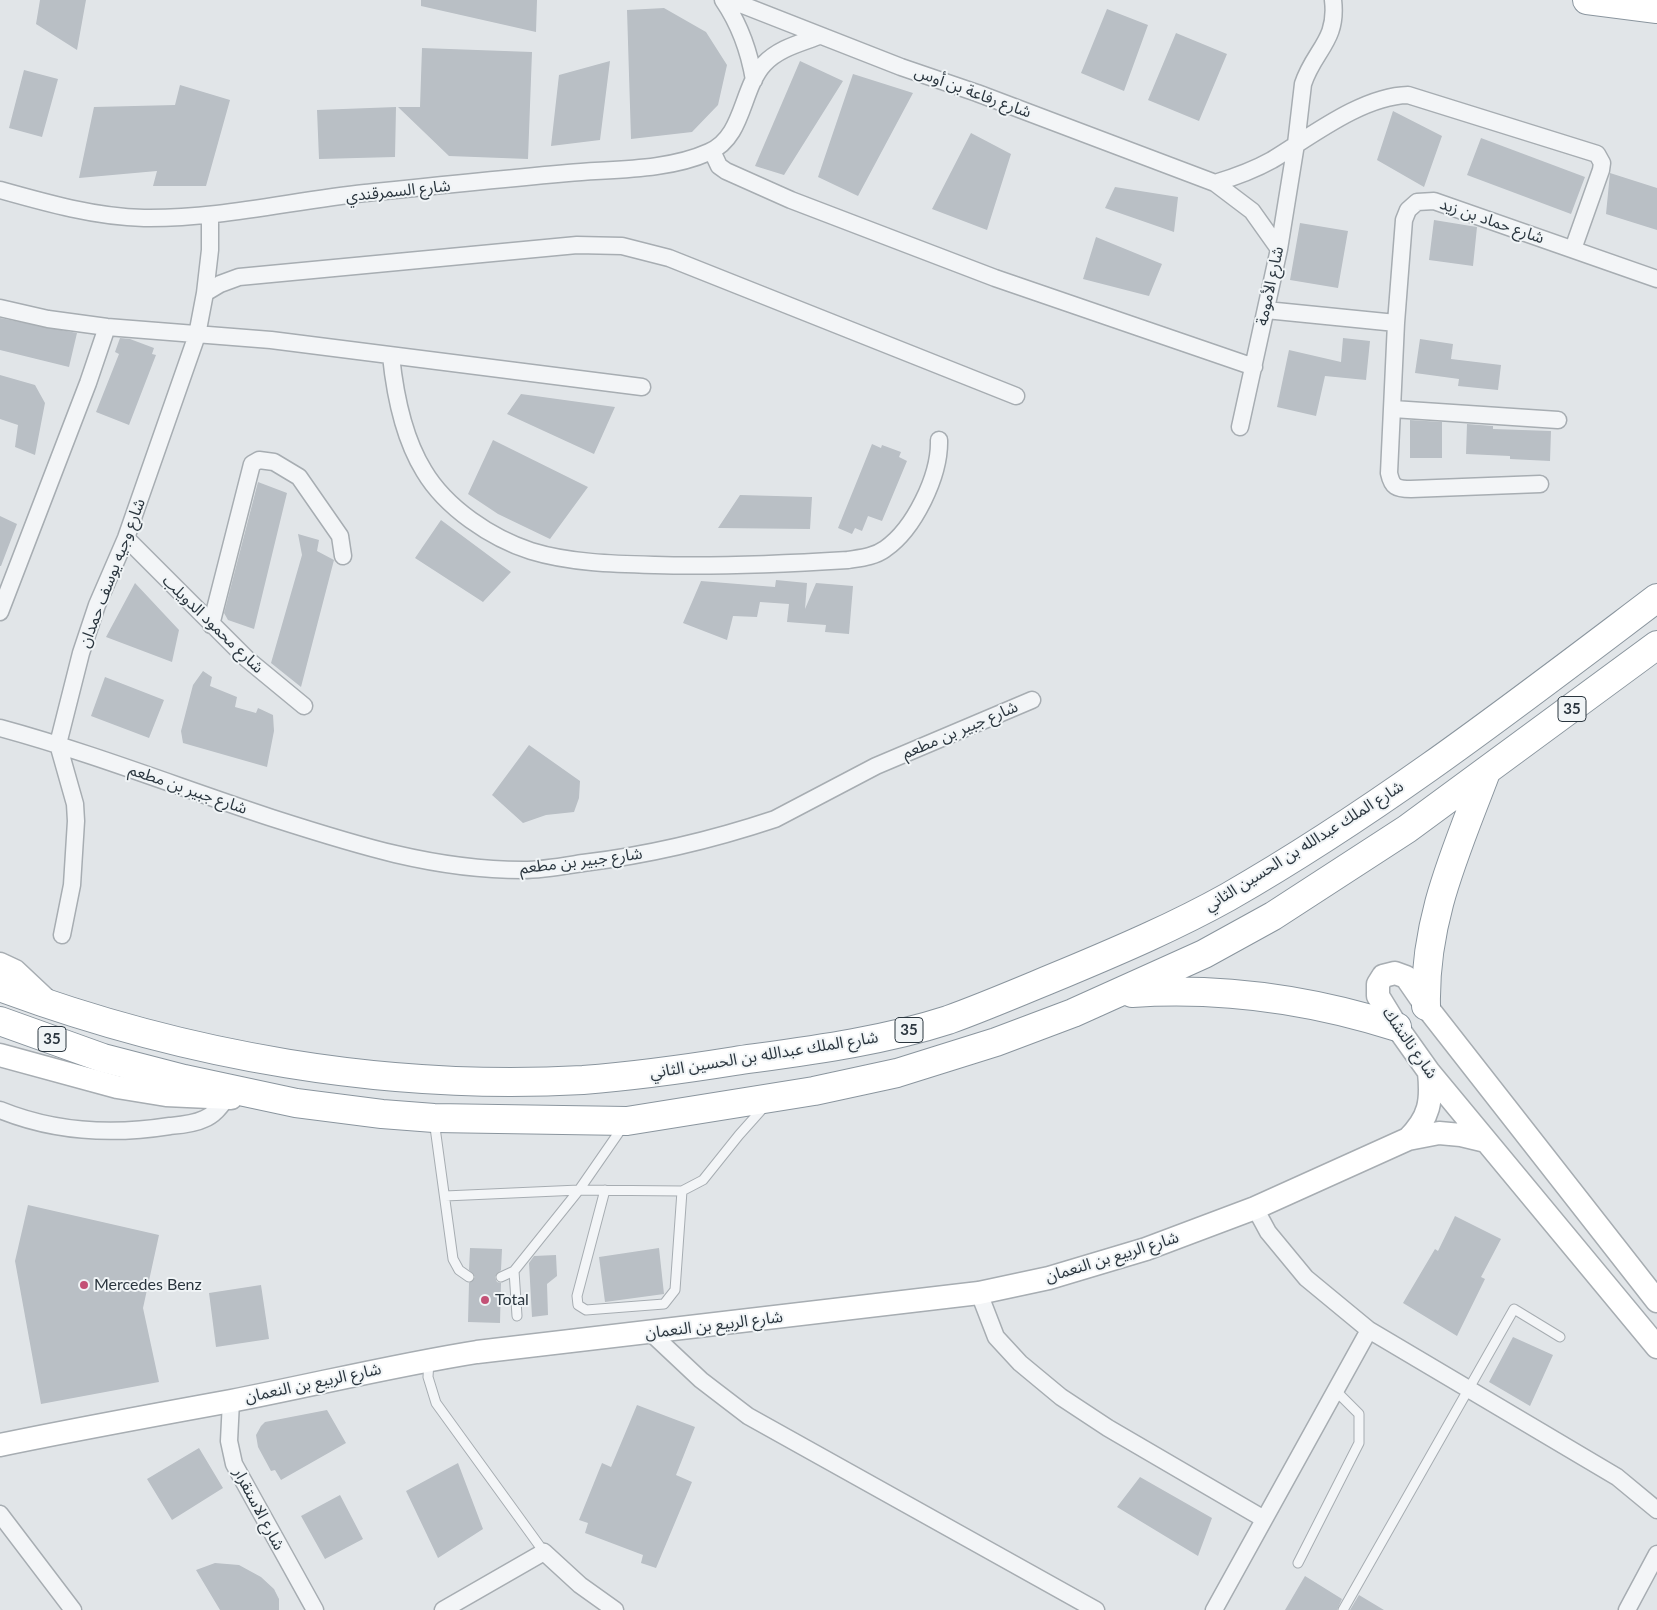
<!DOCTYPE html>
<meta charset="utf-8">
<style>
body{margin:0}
canvas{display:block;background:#e1e5e8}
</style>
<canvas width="1657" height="1610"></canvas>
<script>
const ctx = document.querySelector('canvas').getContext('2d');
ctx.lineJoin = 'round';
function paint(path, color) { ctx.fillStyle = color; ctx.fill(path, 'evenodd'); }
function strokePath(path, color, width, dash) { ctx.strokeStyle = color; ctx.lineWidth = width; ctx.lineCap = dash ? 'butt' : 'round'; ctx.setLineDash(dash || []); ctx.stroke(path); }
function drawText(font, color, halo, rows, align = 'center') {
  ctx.font = font + ' Lato,"Noto Sans Arabic",sans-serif'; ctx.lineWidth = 4; ctx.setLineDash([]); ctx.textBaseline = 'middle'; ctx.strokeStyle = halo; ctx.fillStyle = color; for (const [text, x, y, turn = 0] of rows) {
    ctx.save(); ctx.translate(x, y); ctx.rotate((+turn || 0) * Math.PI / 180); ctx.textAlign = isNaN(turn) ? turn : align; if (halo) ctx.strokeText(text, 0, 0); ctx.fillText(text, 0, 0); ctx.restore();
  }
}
const building = new Path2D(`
 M40,0H86L77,50L36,24Z
 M421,0H537L536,32L421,6Z
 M664,8L706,32L727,65L718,105L692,132L631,139L627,10Z
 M1107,9L1148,25L1124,91L1081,73Z
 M1176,33L1227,54L1199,121L1148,100Z
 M422,48L532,52L528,159L449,156L398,107H420Z
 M610,61L600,140L551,146L559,75Z
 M800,61L843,81L784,175L755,166Z
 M24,70L58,79L42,137L9,128Z
 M853,74L913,93L858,196L818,177Z
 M180,85L230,100L206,186H153L157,171L79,178L94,107L175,105Z
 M396,107L395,157L319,159L317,110Z
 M1393,111L1442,136L1424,187L1377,160Z
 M971,133L1011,154L987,230L932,209Z
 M1481,138L1585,177L1571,214L1467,175Z
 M1610,173L1657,188V230L1606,214Z
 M1115,187L1178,197L1174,232L1105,208Z
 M1434,220L1477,227L1473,266L1429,260Z
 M1300,223L1348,231L1338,288L1290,280Z
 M1096,237L1162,264L1149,296L1083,279Z
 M0,318L77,333L69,367L0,350Z
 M120,338L130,339L154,348L152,354L156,355L129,425L96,412L119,354L115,352Z
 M1343,338L1370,341L1366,380L1325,376L1316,416L1277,407L1289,350L1341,362Z
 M1420,339L1453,344L1451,359L1501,365L1498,390L1458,386L1459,379L1415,373Z
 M0,375L35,385L45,403L35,455L15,447L18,425L0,419Z
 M521,394L615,407L594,454L507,414Z
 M1410,420L1442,422V458H1410Z
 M1467,424L1493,426V429L1551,431L1550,461L1510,459V456L1466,454Z
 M493,440L588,487L550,539L498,514L468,494Z
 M872,444L881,448L882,445L901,452L899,457L907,461L882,521L868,516L862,531L855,528L852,534L838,528Z
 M258,482L287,493L254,629L228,620L224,613Z
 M740,495L812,497L810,529L718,528Z
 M0,516L17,524L1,566H0Z
 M441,520L511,572L483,602L415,558Z
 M298,534L319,540L317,551L334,560L301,687L271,663L302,555Z
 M776,580L807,583L805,609L816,583L853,586L849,634L825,632L826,625L787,622L789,604L760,602L757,617L733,616L727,640L683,623L701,581L775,587Z
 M135,583L179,630L172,662L106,637Z
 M203,671L212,677L210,686L237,697L235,707L256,713L258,708L273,715L274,731L267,767L183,743L181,731L193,685Z
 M105,677L164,700L149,738L91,716Z
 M529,745L580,781L579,798L574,812L546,815L523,823L492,795Z
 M28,1205L159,1235L143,1308L159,1382L41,1404L15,1261Z
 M1455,1216L1501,1239L1481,1277L1485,1279L1457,1336L1403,1303L1435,1249L1438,1251Z
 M470,1248L502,1249L501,1270L495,1277L497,1282L501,1283L500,1323L468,1322L469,1283L475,1277L469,1270Z
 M659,1248L664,1294L605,1302L599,1257Z
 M556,1255L557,1276L547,1284L548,1315L532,1317L529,1263L534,1256Z
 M261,1285L269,1339L216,1347L209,1293Z
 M1513,1337L1553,1355L1530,1406L1489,1382Z
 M637,1405L695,1427L676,1475L692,1482L656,1568L641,1563L643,1555L585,1533L588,1523L579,1520L602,1463L611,1467Z
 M327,1410L346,1443L281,1480L275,1470L271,1471L258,1447L256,1435L261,1426L265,1422Z
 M199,1448L223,1488L172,1520L147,1479Z
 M458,1463L483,1529L438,1558L406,1491Z
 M1140,1477L1212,1518L1198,1556L1117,1507Z
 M340,1495L363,1539L325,1559L301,1516Z
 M215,1563L239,1565L261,1577L274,1589L279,1599V1610H220L196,1570Z
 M1305,1576L1342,1599L1337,1610H1285Z
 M1359,1595L1384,1610H1350Z`);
const lane = new Path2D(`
 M434,1120L453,1259L459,1270L469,1277
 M605,1190L577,1296L578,1305L586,1310L664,1304L675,1290L682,1191
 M445,1196L579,1190L682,1191L703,1180L739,1135L764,1107
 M514,1271L517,1316
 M501,1277L514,1271L579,1190L624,1125
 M429,1361L428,1377L436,1403L544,1552
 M1298,1563L1359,1443V1414L1336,1391
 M1343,1610L1514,1309L1560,1337`);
const street = new Path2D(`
 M723,0C740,25 749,50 754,80
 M730,0L901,67L977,93L1215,183L1252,211L1279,249
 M712,151L719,166L726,171L791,200L995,278L1254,367
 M1215,183C1235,177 1254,170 1272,160C1310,137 1362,96 1408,95L1597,154L1602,163L1601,170L1573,249
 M0,190C46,203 96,217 144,218C219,219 291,201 365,193C433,186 500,179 568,173C613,169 667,171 709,152C744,137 741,89 764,64C779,48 801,43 819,36
 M205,293L220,284L239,277L577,245L622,246L669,258L1016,396
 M0,308L48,319L107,327L271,340L642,387
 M1266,310L1396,323
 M391,356C395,395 403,437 424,471C446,508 491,538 531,551C570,563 614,564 655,565C720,567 783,564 848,560C860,558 874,557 885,549C914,529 940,476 939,440
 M1393,409L1558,420
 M1240,427L1279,249L1296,144L1303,84C1314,50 1338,41 1333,0
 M1540,484L1411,489C1396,489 1392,487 1389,473L1396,323L1404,220L1408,210L1417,202L1434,201L1657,279
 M126,538L247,659L304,706
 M0,612L88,383L107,327
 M211,625L252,464L259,460L274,462L299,477L340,536L343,556
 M0,728C92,753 181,788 272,818C356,845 434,870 523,870C543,870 564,866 583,863C649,855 712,840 775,819L876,766L1032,700
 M62,935L72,885L76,821L75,804L58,744L81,653L97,605L126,538L197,335L205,293L210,250V215
 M0,1110C54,1132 113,1135 170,1126C181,1125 194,1124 204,1119C214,1115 220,1107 226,1099
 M1255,1208L1268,1232L1306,1278L1369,1330L1617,1477L1657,1510
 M979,1293L996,1337L1020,1363L1061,1397L1108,1428L1264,1519
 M651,1333L701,1380L748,1416L1096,1610
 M231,1401L229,1441L234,1464L315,1610
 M0,1514L73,1610
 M443,1610L544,1552L580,1585L615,1610
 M1214,1610L1369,1330
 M1627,1610L1657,1554`);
const secondary = new Path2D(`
 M0,964L15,971L48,1002
 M0,1055L117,1087L166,1095L231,1098
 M1408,1139C1430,1117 1432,1101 1429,1072
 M1657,1301L1426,1006L1406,977L1395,973L1383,976L1378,984V996L1397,1027L1429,1072L1657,1347
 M0,1445C77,1429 154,1415 231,1401C314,1385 395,1365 477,1352L979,1293L1049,1278L1146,1249L1255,1208L1408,1139L1439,1133L1461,1135L1486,1141`);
const highway = new Path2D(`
 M1587,0L1657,9
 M0,987C186,1056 385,1091 583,1080C634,1076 685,1069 735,1061C806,1051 880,1042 948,1020C987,1006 1026,989 1065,973C1120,950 1176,926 1228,897C1380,810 1518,703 1657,598
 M1132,993C1223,987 1309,999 1397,1027
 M1426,1006C1424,919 1456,852 1486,772
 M0,1021L103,1058L184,1079L296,1103L382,1114L434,1118L627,1121L814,1091L897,1073L996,1042L1073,1013L1204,954L1273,916L1407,829L1657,645`);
const markers = [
 [84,1285,5,"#c35176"],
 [485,1300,5,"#c35176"]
];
const shields = [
 [1572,709,28],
 [909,1030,28],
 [52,1039,28]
];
const shieldNames = [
 ["35",1572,709],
 ["35",909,1030],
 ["35",52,1039]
];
const streetNames = [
 ["شارع رفاعة بن أوس",973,92,20],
 ["شارع السمرقندي",398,191,-6],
 ["شارع حماد بن زيد",1492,221,19],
 ["شارع الأمومة",1270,286,-78],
 ["شارع وجيه يوسف حمدان",112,573,-69],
 ["شارع محمود الدويلب",213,624,44],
 ["شارع جبير بن مطعم",960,730,-23],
 ["شارع جبير بن مطعم",188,789,19],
 ["شارع الملك عبدالله بن الحسين الثاني",1304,846,-32],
 ["شارع جبير بن مطعم",581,861,-7],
 ["شارع نالتشك",1410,1043,55],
 ["شارع الملك عبدالله بن الحسين الثاني",764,1055,-9],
 ["شارع الربيع بن النعمان",1112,1257,-17],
 ["شارع الربيع بن النعمان",714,1325,-7],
 ["شارع الربيع بن النعمان",313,1383,-12],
 ["شارع الاستقرار",259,1509,62]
];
const poiNames = [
 ["Mercedes Benz",94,1285],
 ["Total",495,1300]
];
paint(building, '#b9bfc5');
strokePath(lane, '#a7adb2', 11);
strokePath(street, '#a7adb2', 19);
strokePath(secondary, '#a7adb2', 25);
strokePath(highway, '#8a959e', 30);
strokePath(lane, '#f3f5f7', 9);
strokePath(street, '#f3f5f7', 16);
strokePath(secondary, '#fff', 22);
strokePath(highway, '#fff', 28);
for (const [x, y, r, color] of markers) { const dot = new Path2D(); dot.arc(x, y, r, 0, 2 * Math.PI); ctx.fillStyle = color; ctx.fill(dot); strokePath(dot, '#f0f4f6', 2); }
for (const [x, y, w] of shields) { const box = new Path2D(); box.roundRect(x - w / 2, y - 12.5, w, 25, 4); ctx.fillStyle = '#f0f4f6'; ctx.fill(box); strokePath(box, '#2b363f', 1); }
drawText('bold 15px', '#2b363f', null, shieldNames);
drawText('16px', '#2b363f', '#f0f4f6', streetNames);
drawText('16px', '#2b363f', '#f0f4f6', poiNames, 'left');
</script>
